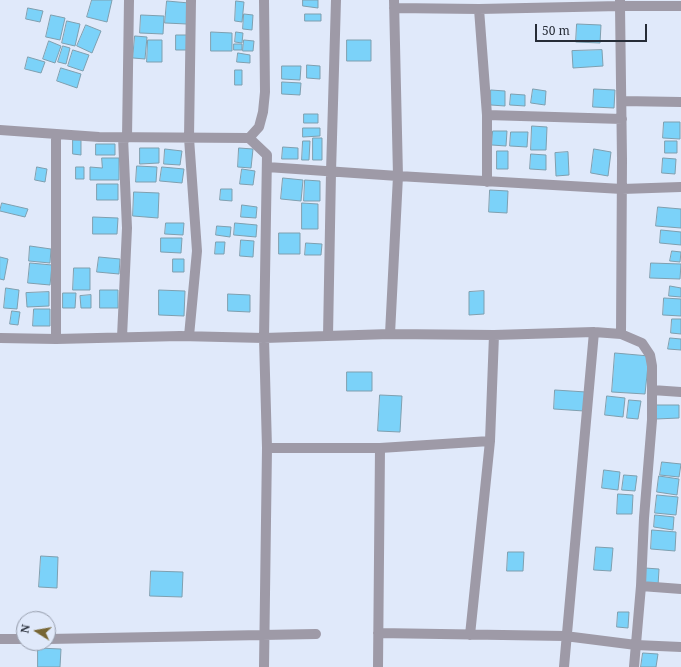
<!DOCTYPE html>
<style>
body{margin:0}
#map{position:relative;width:681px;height:667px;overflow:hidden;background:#e0e9fa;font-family:"Noto Serif",serif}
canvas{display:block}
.north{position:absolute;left:16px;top:611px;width:40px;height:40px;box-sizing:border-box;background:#e0e9fa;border:1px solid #969dac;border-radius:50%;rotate:281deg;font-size:11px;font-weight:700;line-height:16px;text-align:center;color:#262c37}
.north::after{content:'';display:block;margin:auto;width:14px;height:18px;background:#776634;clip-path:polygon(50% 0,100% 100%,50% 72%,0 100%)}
.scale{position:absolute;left:535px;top:24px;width:112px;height:18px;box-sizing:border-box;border:2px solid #262c37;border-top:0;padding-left:5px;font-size:12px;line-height:14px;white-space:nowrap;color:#262c37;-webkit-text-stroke:3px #e0e9fa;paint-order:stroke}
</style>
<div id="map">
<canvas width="681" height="667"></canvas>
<div class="north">N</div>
<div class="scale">50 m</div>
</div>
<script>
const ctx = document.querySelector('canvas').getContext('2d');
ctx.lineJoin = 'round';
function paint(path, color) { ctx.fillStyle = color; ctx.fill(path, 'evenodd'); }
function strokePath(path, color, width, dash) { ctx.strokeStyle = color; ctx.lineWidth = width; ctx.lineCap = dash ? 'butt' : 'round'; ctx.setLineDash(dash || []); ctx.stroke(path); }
const building = new Path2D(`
 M92,0H112L107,22L87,17Z
 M303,0H318V8L303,6Z
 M167,1L189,3L187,24L165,23Z
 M236,1L244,2L242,22L235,21Z
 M28,8L43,11L40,22L26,19Z
 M244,14L253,15L252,30L243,29Z
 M305,14H321V21H305Z
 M51,15L65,18L60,40L46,37Z
 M141,15L164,16L163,34L140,33Z
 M67,21L80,24L75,46L62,43Z
 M577,24L601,25L600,43L576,42Z
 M86,25L101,31L92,53L77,46Z
 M211,32L232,33V51H211Z
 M236,32L243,33L242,43L235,42Z
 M176,35H187V50H176Z
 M135,36L147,37L145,59L133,58Z
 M148,40H162V62H147Z
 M244,40L254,41L253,51H243Z
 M347,40H371V61H347Z
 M49,41L61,46L55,63L43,59Z
 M234,44H242V50H234Z
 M63,46L70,48L66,64L58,62Z
 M73,50L89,55L83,71L68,66Z
 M602,50L603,66L573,68L572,51Z
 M238,53L250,55V63L237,62Z
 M28,57L45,62L41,73L25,69Z
 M307,65L320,66V79L307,78Z
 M282,66H301L300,80L282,79Z
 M61,68L81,74L77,88L57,81Z
 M235,70H242V85H235Z
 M282,82L301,83L300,95L282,94Z
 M533,89L546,91L545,105L531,103Z
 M594,89L615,90L614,108L593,107Z
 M491,90L505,91V106L491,105Z
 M511,94L525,95V106L510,105Z
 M304,114H318V123H304Z
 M664,122H680V139L663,138Z
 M532,126L547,127L546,150H531Z
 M303,128H320V136L303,137Z
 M493,131H507L506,146L492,145Z
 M511,132H528L527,147L510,146Z
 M313,138H322V160H313Z
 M73,140H81V155L73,154Z
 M303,141H310L309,160H302Z
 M665,141H677V153H665Z
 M96,144H115V155H96Z
 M283,147L298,148V159H282Z
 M140,148H159V163L140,164Z
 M239,148L253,149L251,168L238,167Z
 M165,149L182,151L180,165L164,164Z
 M594,149L611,152L608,176L591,173Z
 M497,151H508V169H497Z
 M568,152L569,175L556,176L555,153Z
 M531,154L546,155V170L530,169Z
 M102,158H119V180H90V167L102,168Z
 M663,158L676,159L675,174L662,173Z
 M137,166L157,167L156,182H136Z
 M37,167L47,169L45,182L35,180Z
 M76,167H84V179H76Z
 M162,167L184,169L182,183L160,181Z
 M242,169L255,171L253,185L240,184Z
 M283,178L303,180L301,201L281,199Z
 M305,180L320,181V201H304Z
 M97,184H118V200H97Z
 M221,189H232V201L220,200Z
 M490,190L508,191L507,213L489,212Z
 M134,192L159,193L158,218L133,216Z
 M2,203L28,209L25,217L0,211Z
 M302,203L318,204V229H302Z
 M242,205L257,207L256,218L241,217Z
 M658,207L681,209V228L656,226Z
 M93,217L118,218L117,234H93Z
 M166,223H184L183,235L165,234Z
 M235,223L257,225L256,237L234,235Z
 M217,226L231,227L230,237L216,235Z
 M661,230L681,232V245L660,243Z
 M279,233H300V254H279Z
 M161,238H182L181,253L161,252Z
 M241,240L254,241L253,257L240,256Z
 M216,242H225L224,254H215Z
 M306,243L322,244L321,255H305Z
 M30,246L51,249L50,263L29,261Z
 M672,251L681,252L680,262L670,261Z
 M0,257L8,259L4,280L0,279Z
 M99,257L120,259L119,274L97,272Z
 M173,259H184V272H173Z
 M30,263L52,265L50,285L28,283Z
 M651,263L681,264L680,279L650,278Z
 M74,268H90V290H73Z
 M670,286L681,288V297L669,296Z
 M6,288L19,290L17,309L4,308Z
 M100,290H118V308H100Z
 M159,290L185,291L184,316L159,315Z
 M484,291V314L469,315V292Z
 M49,292V306L27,307L26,293Z
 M63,293H76L75,308H63Z
 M228,294L250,295V312L228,311Z
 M91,295V308H81L80,296Z
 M664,298L681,299V316L663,315Z
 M34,309H50V326H33Z
 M12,311L20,312L18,325L10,324Z
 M672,319H681V334L671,333Z
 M670,338L681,339V350L668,349Z
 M615,353L649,356L645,394L612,392Z
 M347,372H372V391H347Z
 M555,390L586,392L584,411L554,409Z
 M380,395L402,396L400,432L378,431Z
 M607,396L625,398L623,417L605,415Z
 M629,400L641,401L638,419L627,418Z
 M655,405H679V418L656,419Z
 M662,462L681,464L679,477L660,475Z
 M604,470L620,472L618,490L602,488Z
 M624,475L637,476L635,491L622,490Z
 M659,476L679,479L677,495L657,492Z
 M618,494L633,495L632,514H617Z
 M657,495L678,497L676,515L655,513Z
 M655,515L674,517L673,530L654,527Z
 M652,530L676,532L675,551L651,549Z
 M596,547L613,548L611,571L594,570Z
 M508,552H524L523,571H507Z
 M41,556L58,557L57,588L39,587Z
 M645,568L659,569L658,586L644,585Z
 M151,571L183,572L182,597L150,596Z
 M618,612H629L628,628L617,627Z
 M38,648L61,649L60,667H38Z
 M643,653L658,654L656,667H641Z`);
const street = new Path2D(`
 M394,8L479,9L620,6V0
 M479,9L487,115V182
 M622,101L681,102
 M487,115L622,119
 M0,130L99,137L249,138L259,127L263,112L265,92L264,0
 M127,138L129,0
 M249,138L267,155L264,338L267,448L264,667
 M267,167L398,176L622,189L681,187
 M390,334L398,176L394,0
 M621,334L622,160L620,6H681
 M189,336L197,251L189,138L191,0
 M328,336L331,172L336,0
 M122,337L127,228L123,137
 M0,338L56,339L180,336L264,338L390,334L494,335L594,332L621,334L642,343L650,355L652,366V420L644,518L641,586L634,667
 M56,339V134
 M652,390L681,392
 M267,448H380L490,441
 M641,586L681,589
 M378,633L565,636L636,645L681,647
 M470,635L490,441L494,335
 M0,639H24
 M48,639L316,634
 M378,667L380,448
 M564,667L594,332`);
paint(building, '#7bd2f9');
strokePath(building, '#7f9faf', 1);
strokePath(street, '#9e9aa7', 10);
</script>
